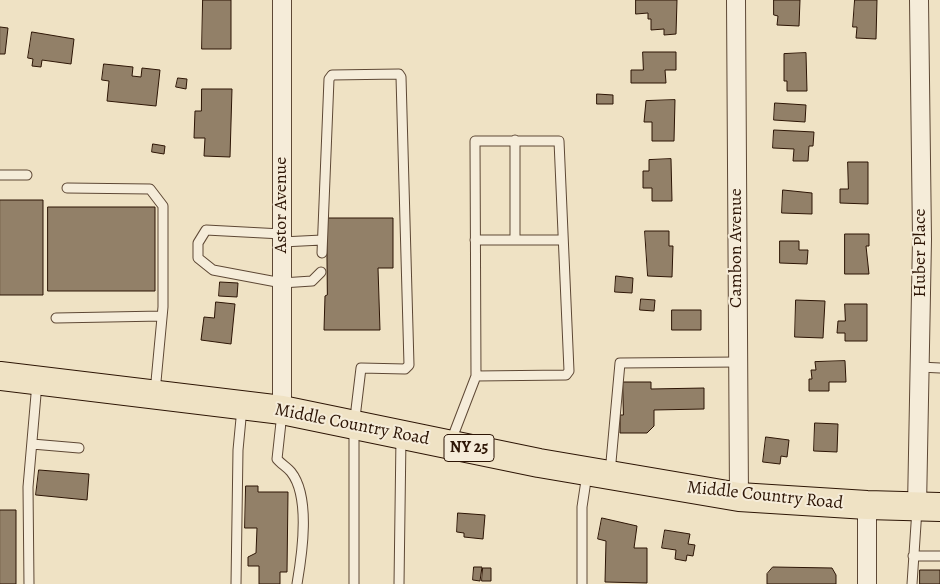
<!DOCTYPE html>
<style>
body{margin:0}
canvas{display:block;background:#efe2c4}
</style>
<canvas width="940" height="584"></canvas>
<script>
const ctx = document.querySelector('canvas').getContext('2d');
ctx.lineJoin = 'round';
function paint(path, color) { ctx.fillStyle = color; ctx.fill(path, 'evenodd'); }
function strokePath(path, color, width, dash) { ctx.strokeStyle = color; ctx.lineWidth = width; ctx.lineCap = dash ? 'butt' : 'round'; ctx.setLineDash(dash || []); ctx.stroke(path); }
function drawText(font, color, halo, rows, align = 'center') {
  ctx.font = font + ' Alegreya,serif'; ctx.lineWidth = 4; ctx.setLineDash([]); ctx.textBaseline = 'middle'; ctx.strokeStyle = halo; ctx.fillStyle = color; for (const [text, x, y, turn = 0] of rows) {
    ctx.save(); ctx.translate(x, y); ctx.rotate((+turn || 0) * Math.PI / 180); ctx.textAlign = isNaN(turn) ? turn : align; if (halo) ctx.strokeText(text, 0, 0); ctx.fillText(text, 0, 0); ctx.restore();
  }
}
const building = new Path2D(`
 M203,0H231V49H202Z
 M636,0H677L676,34L664,35V29L651,30V19H648V13L636,14Z
 M774,0H800L799,26L777,25L778,16L774,15Z
 M855,0H877L876,39L856,38L857,27H853Z
 M0,27L8,28L5,54H0Z
 M32,32L74,39L71,64L42,60L41,67L32,66L33,59L28,58Z
 M643,52H676V70H665L666,83H631V70H643Z
 M806,53L807,91H787V81H784V54Z
 M104,64L133,67L132,76L141,77L142,68L160,70L156,106L107,101L109,81L102,80Z
 M178,78L187,79L186,89L176,87Z
 M202,89H232L230,157L204,156L205,138H194L195,111H201Z
 M597,94L613,95V104H597Z
 M675,100L674,141H652V122H644L646,101Z
 M775,103L806,105L805,122L774,120Z
 M774,130L814,132L813,146H809L808,161H793L794,149L773,148Z
 M153,144L165,146L164,154L152,152Z
 M671,159L672,201H652V188H643V171H649V160Z
 M848,162H868V204L840,203V189H848Z
 M783,190L812,193V214L782,213Z
 M0,200H43V295H0Z
 M48,207H155V291H48Z
 M327,218H393V268H378L380,330H324L325,296L327,295Z
 M645,231H669V246H673L672,277L648,276Z
 M845,234H869V246H866L869,274H845Z
 M780,241H799V250H808L807,264L780,263Z
 M616,276L633,278L632,293L615,292Z
 M220,282L238,283L237,297L219,296Z
 M641,299L655,300L654,311L640,310Z
 M796,300L825,301L823,338L795,337Z
 M216,302L235,304L231,344L201,340L204,317L214,318Z
 M845,304H867V341H845V333H837L838,321H845Z
 M672,310H701V330H672Z
 M845,361L846,382H829V391H809V379H812L811,370H816L815,362Z
 M623,382H651V389L704,388V409L654,410V426L647,433H620V415H623Z
 M815,423L838,424L837,452L814,451Z
 M766,437L789,440L787,457L781,456L780,464L763,462Z
 M39,470L89,474L87,500L36,495Z
 M246,486H258V492H288L287,572H280V584H259V566H248V557L256,553L257,528H245Z
 M0,510H16V584H0Z
 M458,513L485,515L483,539L464,537V533L457,532Z
 M602,518L637,526L634,548H647V583L605,582L606,541L598,539Z
 M665,530L690,534L688,544L695,545L693,556L687,555L686,561L675,559L676,550L662,548Z
 M474,567H482L480,581L473,580Z
 M773,567L832,568L836,575V584H767V574Z
 M483,568H491V581H482Z
 M920,570H940V584H920Z`);
const lane = new Path2D(`
 M515,140V240H562
 M0,175H27
 M67,188L150,189L163,206V307L155,392
 M282,234L206,230L198,243V258L213,270L282,283L312,281L321,272
 M475,240H515
 M282,242L322,240
 M322,253L329,79L332,75L399,74L401,77L409,365L405,369L361,368L354,426V584
 M56,318L162,316
 M920,367L940,368
 M282,413L277,459C281,464 287,467 291,472C311,497 302,555 297,584
 M451,441L476,376L475,141H559L569,371L566,375L476,376
 M32,444L79,448
 M610,473L620,363L738,362
 M913,556H940
 M29,584L28,487L37,383
 M236,584L238,450L242,408
 M399,584L401,437
 M582,584V507L587,474
 M912,584L917,509`);
const street = new Path2D(`
 M282,0V410
 M736,0L739,497
 M917,507L922,239L919,0
 M867,584V505`);
const primary = new Path2D(`
 M0,376L282,410L539,463L739,497L867,505L940,507`);
const shields = [
 [469,448,50]
];
const shieldNames = [
 ["NY 25",469,448]
];
const streetNames = [
 ["Astor Avenue",282,205,-90],
 ["Cambon Avenue",737,248,-90],
 ["Huber Place",921,253,-90],
 ["Middle Country Road",352,425,11],
 ["Middle Country Road",765,496,6]
];
paint(building, '#928068');
strokePath(building, '#2d1505', 1);
strokePath(lane, '#5e4835', 11);
strokePath(street, '#5e4835', 20);
strokePath(primary, '#2d1505', 30);
strokePath(lane, '#f5ecd9', 9);
strokePath(street, '#f5ecd9', 18);
strokePath(primary, '#efe2c4', 28);
for (const [x, y, w] of shields) { const box = new Path2D(); box.roundRect(x - w / 2, y - 13.5, w, 27, 4); ctx.fillStyle = '#f5ecd9'; ctx.fill(box); strokePath(box, '#2d1505', 1); }
drawText('bold 16px', '#2d1505', null, shieldNames);
drawText('18px', '#2d1505', '#f5ecd9', streetNames);
</script>
